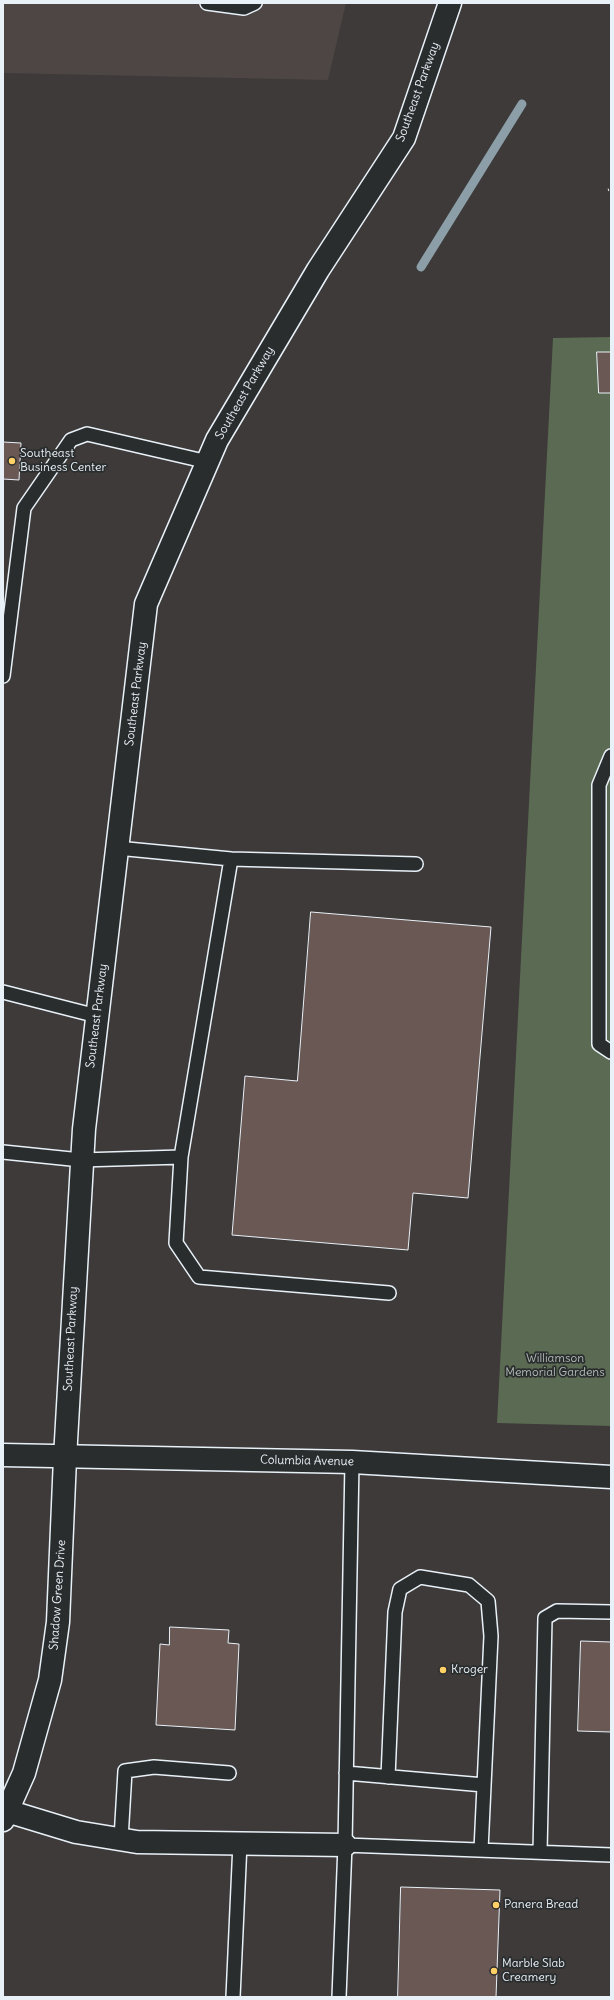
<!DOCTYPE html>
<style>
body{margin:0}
#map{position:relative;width:614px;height:2000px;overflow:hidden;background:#3d3a39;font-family:Delius,sans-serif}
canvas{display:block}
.frame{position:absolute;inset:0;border:4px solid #e8f1f8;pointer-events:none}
</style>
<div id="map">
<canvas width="614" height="2000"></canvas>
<div class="frame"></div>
</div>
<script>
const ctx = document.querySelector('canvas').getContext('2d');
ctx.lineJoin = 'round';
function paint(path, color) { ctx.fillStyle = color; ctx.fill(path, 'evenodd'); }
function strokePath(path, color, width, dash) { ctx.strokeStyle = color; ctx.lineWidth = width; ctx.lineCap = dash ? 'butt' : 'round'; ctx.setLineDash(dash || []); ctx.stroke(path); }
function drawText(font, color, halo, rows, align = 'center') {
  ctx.font = font + ' Delius,sans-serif'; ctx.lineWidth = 3.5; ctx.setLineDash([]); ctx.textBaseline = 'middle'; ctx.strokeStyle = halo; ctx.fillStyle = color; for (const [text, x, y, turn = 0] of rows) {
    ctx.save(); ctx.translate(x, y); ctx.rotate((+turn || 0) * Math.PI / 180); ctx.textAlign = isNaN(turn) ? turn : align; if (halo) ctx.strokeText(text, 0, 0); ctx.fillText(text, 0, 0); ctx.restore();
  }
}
const built = new Path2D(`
 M3,3H346L328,80L3,73Z`);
const green = new Path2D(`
 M611,337V1426L497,1423L553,338Z`);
const stream = new Path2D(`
 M421,267L522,104`);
const building = new Path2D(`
 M597,352H611V393H599Z
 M3,442L21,443L19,480L3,479Z
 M311,912L491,927L468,1198L413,1193L408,1250L232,1235L245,1076L297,1081Z
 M170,1627L229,1630L228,1643L239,1644L235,1730L156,1725L160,1644L169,1645Z
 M581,1641L611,1642V1732L578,1731Z
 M401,1887L500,1890L496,1997H398Z`);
const path = new Path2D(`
 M608,190L611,189`);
const service = new Path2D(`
 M207,3L244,8L255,3
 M3,676L24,508L71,440L87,434L208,462
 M611,756L599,785V1044L611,1052
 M117,848L231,859L181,1157
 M231,859L416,864
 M3,992L97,1016
 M3,1152L81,1160L181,1157L176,1243L199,1277L389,1293
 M346,1773L484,1785
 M388,1777L395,1612L400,1589L420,1577L469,1585L488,1601L491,1636L481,1850
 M121,1839L125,1771L154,1767L229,1773
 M345,1845L611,1855
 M540,1852L545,1618L557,1611L611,1612
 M233,1997L240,1843
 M339,1997L345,1845L352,1462`);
const minor = new Path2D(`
 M7,1811L76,1832L137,1842L345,1845
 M3,1820L24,1773L50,1680L58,1622L65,1458L84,1129L146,604L217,440L318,270L404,138L450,3`);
const primary = new Path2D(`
 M3,1455L352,1462L611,1477`);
const markers = [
 [12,461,4,"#ffd166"],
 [443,1670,4,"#ffd166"],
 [496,1905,4,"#ffd166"],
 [494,1971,4,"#ffd166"]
];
const streetNames = [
 ["Southeast Parkway",418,92,-70],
 ["Southeast Parkway",245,393,-60],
 ["Southeast Parkway",136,694,-83],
 ["Southeast Parkway",97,1016,-83],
 ["Southeast Parkway",71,1339,-87],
 ["Columbia Avenue",307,1461,1],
 ["Shadow Green Drive",58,1595,-86]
];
const poiNames = [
 ["Southeast",20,454],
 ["Business Center",20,468],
 ["Kroger",451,1670],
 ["Panera Bread",504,1905],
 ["Marble Slab",502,1964],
 ["Creamery",502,1978]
];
const parkNames = [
 ["Williamson",555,1359],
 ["Memorial Gardens",555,1373]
];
paint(built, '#4d4645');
paint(green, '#5b6a52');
strokePath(stream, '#8c9fa8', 9);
paint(building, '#6a5854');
strokePath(building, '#e8f1f8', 1);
strokePath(service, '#e8f1f8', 16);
strokePath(minor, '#e8f1f8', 25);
strokePath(primary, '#e8f1f8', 25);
strokePath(path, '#e8f1f8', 2.5, [1, 3]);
strokePath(service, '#2a2d2e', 13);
strokePath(minor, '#2a2d2e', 22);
strokePath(primary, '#2a2d2e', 22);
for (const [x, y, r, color] of markers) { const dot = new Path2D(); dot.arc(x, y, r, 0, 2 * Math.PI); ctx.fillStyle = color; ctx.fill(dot); strokePath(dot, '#2a2d2e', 1.5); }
drawText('12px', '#e8f1f8', '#2a2d2e', streetNames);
drawText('12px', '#e8f1f8', '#2a2d2e', poiNames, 'left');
drawText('12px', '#b0bbb6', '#2a2d2e', parkNames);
</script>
